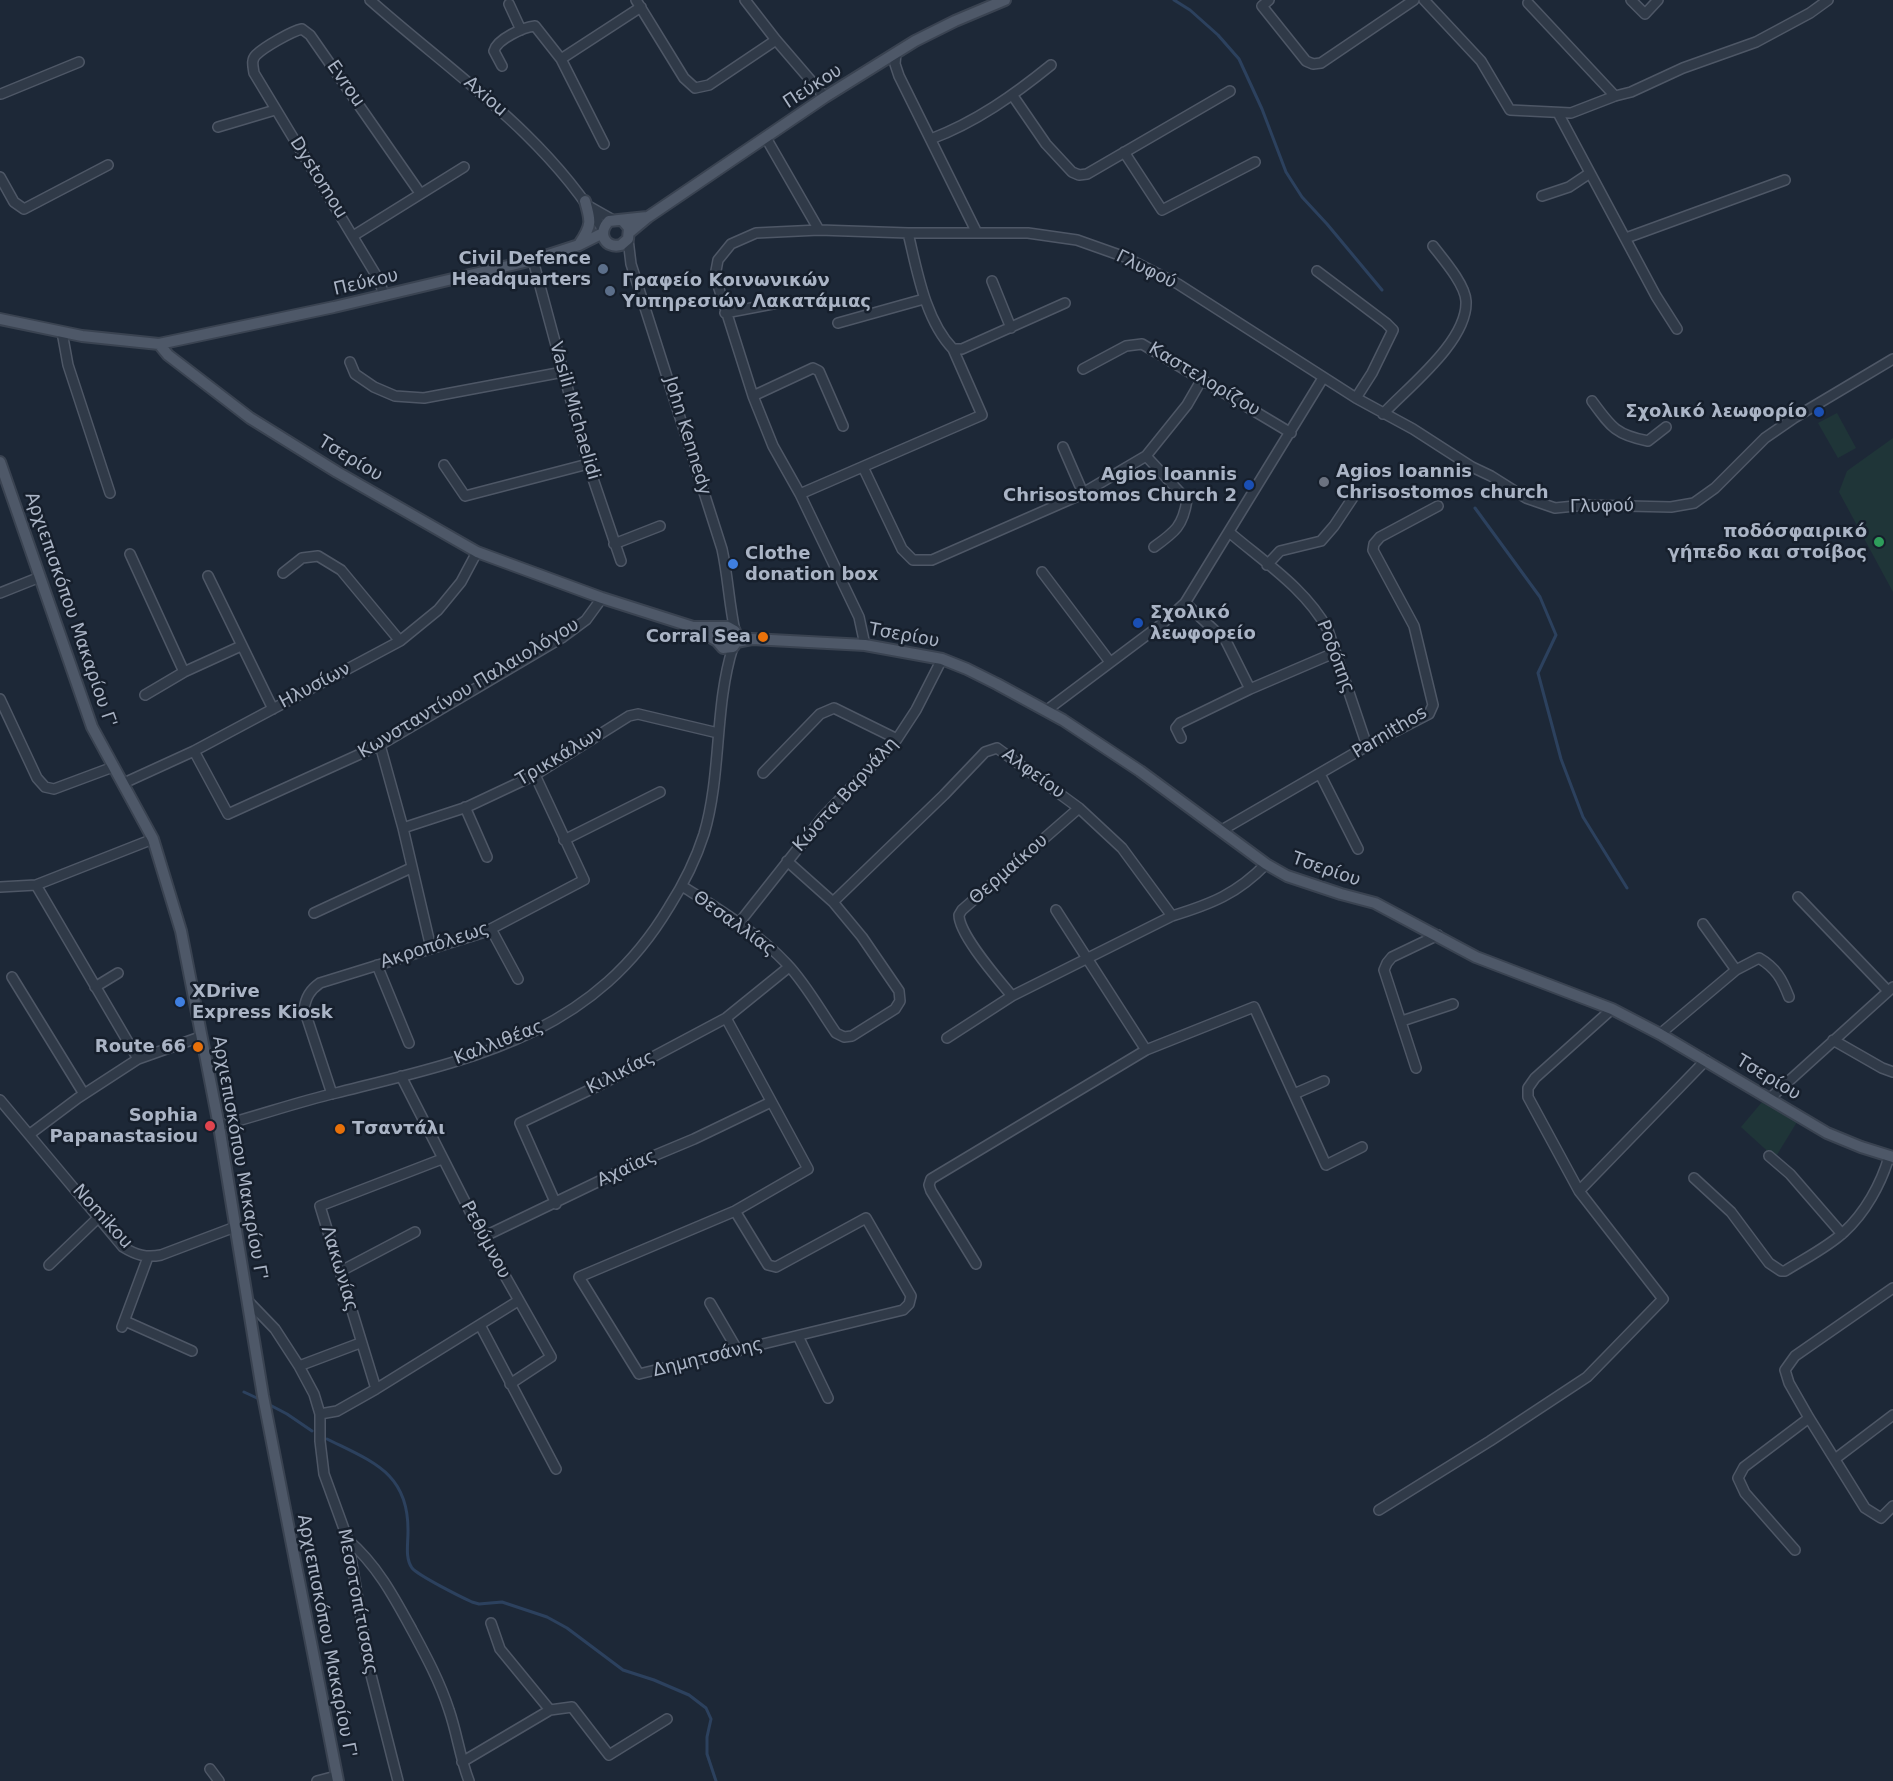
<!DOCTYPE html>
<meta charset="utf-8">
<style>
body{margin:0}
canvas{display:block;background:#1d2837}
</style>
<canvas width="1893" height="1781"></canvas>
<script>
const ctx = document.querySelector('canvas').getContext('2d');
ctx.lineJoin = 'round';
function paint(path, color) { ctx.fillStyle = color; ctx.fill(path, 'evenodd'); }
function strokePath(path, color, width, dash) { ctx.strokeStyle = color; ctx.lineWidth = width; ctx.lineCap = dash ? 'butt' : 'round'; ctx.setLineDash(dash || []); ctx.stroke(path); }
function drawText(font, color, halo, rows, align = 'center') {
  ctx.font = font + ' "DejaVu Sans",sans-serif'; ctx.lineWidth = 5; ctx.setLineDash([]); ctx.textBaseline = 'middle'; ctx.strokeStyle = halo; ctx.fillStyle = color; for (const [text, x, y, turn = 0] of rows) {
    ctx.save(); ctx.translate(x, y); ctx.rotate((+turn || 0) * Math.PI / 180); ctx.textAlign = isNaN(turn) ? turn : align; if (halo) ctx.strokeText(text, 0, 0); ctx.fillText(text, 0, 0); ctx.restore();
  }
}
const green = new Path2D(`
 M1837,413L1856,448L1838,458L1818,423Z
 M1893,438V592L1839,492L1847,471Z
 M1762,1102L1797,1122L1775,1158L1741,1127Z`);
const stream = new Path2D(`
 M1174,0L1190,10L1218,35L1239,59L1262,109L1286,172L1302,197L1327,224L1382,290
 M1475,508L1540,597L1556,635L1538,673L1561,759L1583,817L1627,888
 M244,1392L259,1399
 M268,1404L287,1414L312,1431
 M327,1439C373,1462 409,1473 408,1532C408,1544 405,1558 412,1568C419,1576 461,1597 472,1602L479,1604L502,1602L547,1617L567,1628L623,1670L654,1680L689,1695L706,1708L711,1719L707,1737V1754L716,1781`);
const minor = new Path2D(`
 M370,0C451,72 547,135 603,230
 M636,0L684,78L695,88L709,85L776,40
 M745,0L776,40L825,97
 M1269,0L1262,6L1306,61L1313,64L1321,63L1414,0
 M1424,0L1481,61L1510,110L1571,113L1615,96L1631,92L1683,68L1756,42L1810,13L1828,0
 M1631,0L1645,14L1658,0
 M1528,3L1615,96
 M509,4L521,30
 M896,53L895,64L899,76L977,233
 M561,59L641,7
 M502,66L494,51C497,39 524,27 535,26L561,59L604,144
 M1,94L79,62
 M1013,96L1046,144L1072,172L1079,175L1087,174L1230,91
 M1558,113L1656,296L1677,329
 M218,127L275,110
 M766,138L819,230
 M931,139C976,122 1014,95 1051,65
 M1124,152L1162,210L1255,162
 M0,177L14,202L24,209L108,165
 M1542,196L1569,187L1590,173
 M590,207L613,220
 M353,236L464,167
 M1626,238L1785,180
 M628,239L631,264L722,549C728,576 729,604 735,631
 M533,260L588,464L621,561
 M1317,271L1386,323L1393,330L1372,373L1356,398
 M992,281L1011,328
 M384,295L379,280L254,73C253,66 251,60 256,55C264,47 292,31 302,29L310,35L420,193
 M725,313L783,302
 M838,323L924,299
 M62,332L68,365L110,493
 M953,349H962L1065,303
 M350,362L355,374L374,387L395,396L424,398L563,372
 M1083,369L1126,346L1142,344L1291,433
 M753,396L813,368L819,371L843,426
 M1592,401C1611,427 1616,435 1648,441L1666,427
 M1383,414C1408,387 1468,341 1466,301C1465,284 1443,259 1433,246
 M1063,447L1083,493
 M1146,456L1187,500C1183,526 1175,532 1154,547
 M444,465L465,496L588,464
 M863,467L902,549L913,560H932L1078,496L1146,456L1187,405L1202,379
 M800,494L982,415L953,349C925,320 917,270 908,233
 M1229,532C1264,562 1306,589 1328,630L1367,746
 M614,544L660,526
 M130,554L184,672
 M1267,565L1280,551L1321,541L1334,526L1356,493
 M1042,572L1110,662
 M283,573L302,558L318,556L341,570L400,641
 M208,576L273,709
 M0,593L40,577
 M1185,603L1226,641L1250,689
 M865,645L859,617L800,494L773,446L753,396L715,276L718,260L731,244L756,233L819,230L908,233H1028L1077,240L1125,257L1178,284L1356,398L1413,429L1472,467L1491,476L1526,498L1555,508L1585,505L1671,507L1694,503L1715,488L1765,438L1794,418L1893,359
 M145,695L184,672L241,646
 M0,699L37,778L45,787L54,789L113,767
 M1047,710L1163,623L1185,603L1323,378
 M1181,738L1176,728L1180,723L1250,689L1334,653
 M380,745L403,828L431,948
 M194,751L228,814L380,745L563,637L586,620L602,598
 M763,773L820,714L834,708L897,739
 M1320,774L1358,849
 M124,783L194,751L400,641L438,610L461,582L477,552
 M465,807L487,857
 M403,828L467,807L535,775L629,716L638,714L718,733
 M1222,830L1367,746L1429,714L1433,705L1414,626L1373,550L1374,544L1380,537L1438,506
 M564,840L660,792
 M36,885L138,1059
 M682,886C718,909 757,932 787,964C806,984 820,1010 836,1033L844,1037L852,1036L895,1009L900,1001L899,991L862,937L833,902L787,861
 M0,887L36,885L153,839
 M1798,897L1888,991
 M833,902L944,795L985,752L997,748L1079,808L1122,848L1172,916
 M1056,910L1146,1050
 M314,913L411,868
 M739,923L822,818L897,739L916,710L942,659
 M1703,924L1736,970
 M491,929L518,979
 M377,965L409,1043
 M12,977L84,1094
 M95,987L118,973
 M1012,996C999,980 959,935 959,915L962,910L1079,808
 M726,1018L808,1169L735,1211L579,1277L639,1374L903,1310L909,1304L911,1296L866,1218L776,1267L768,1265L735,1211
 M1402,1021L1453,1004
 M1660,1034L1736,970L1759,958C1776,968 1782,979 1789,997
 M947,1038L1012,996L1172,916C1211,904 1237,894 1266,864
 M1833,1040L1882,1068L1893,1072
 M1416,1068L1384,970L1387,963L1392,957L1438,935
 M401,1076L483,1237L551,1357L510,1384
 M332,1094L304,1009C306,997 310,990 320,983L485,932L584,880L535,775
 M1294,1094L1324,1081
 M1769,1099L1893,987
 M0,1100L123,1247C136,1255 146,1258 161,1255L235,1227
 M219,1126C258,1116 297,1102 336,1093C471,1059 592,1036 669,907C683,885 696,859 704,834C722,773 714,707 733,647
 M30,1134L78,1098L138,1059L200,1037
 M1769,1156L1790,1174L1842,1234
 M1694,1178L1731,1212L1769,1263L1781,1271H1785C1804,1259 1828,1247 1844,1232C1865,1213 1881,1184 1889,1157
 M1579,1191L1706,1060
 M556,1204L520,1123L602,1084L726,1018L789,967
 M483,1237L639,1162L694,1139L771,1102
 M976,1264L931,1191L929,1185L931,1179L1146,1050L1254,1007L1326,1165L1362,1147
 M49,1265L99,1217
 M341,1271L415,1232
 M1893,1288L1795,1356L1785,1370L1789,1383L1809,1418L1865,1508L1881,1518L1893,1506
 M248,1301L275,1329L299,1366L314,1394L320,1414V1441L324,1474L348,1540L370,1671L398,1781
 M710,1303L738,1351
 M125,1321L192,1351
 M480,1325L556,1469
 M122,1327L148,1257
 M798,1336L828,1398
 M299,1366L360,1343
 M376,1389L320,1206L442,1159
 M320,1414L337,1411L376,1389L518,1301
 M1835,1459L1893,1415
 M1379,1510L1490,1441L1587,1377L1663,1299L1579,1191L1528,1097V1088L1535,1078L1612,1009
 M348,1540C377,1565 394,1597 412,1630C426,1656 440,1682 449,1710C457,1733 460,1758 469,1781
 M1795,1550L1745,1493L1738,1478L1744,1467L1809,1418
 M491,1623L500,1649L550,1710
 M462,1762L550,1710L572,1707L609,1755L667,1719
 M210,1769L219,1781
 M317,1781L336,1776`);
const major = new Path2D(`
 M623,221L629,228L628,239L621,245C605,249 597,233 609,221L647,217
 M630,232L648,217L825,97L915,41L955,21L1005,0
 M580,243C592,225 591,221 585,201
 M0,319L82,336L159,344L334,307L533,260L579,245L603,233
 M159,344L168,355L250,418L337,472L477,552L602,598L693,627L717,641L723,648L733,647L737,641L735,631L728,627H693
 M0,462L92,727L153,839L181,931L219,1126L263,1396L338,1781
 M736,642L752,639L865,645L942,659L967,669L997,684L1063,720L1140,771L1266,864L1287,876L1341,894L1375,903L1476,957L1612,1009L1660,1034L1827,1133L1861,1147L1893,1157`);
const markers = [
 [603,269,6,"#5c6f8a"],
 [610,291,6,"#5c6f8a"],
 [1819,412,6,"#1a4fb4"],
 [1324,482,6,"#6b7280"],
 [1249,485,6,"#1a4fb4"],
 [1879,542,6,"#2e9e5b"],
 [733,564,6,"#3f7fe0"],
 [1138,623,6,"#1a4fb4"],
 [763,637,6,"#e8710a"],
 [180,1002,6,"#3f7fe0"],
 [198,1047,6,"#e8710a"],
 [210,1126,6,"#e0444e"],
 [340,1129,6,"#e8710a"]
];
const streetNames = [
 ["Evrou",345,84,55],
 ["Πεύκου",813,87,-33],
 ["Axiou",485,97,41],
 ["Dystomou",318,178,58],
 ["Γλυφού",1146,270,26],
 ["Πεύκου",366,283,-13],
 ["Καστελορίζου",1204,380,31],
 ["Vasili Michaelidi",574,411,74],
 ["John Kennedy",687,436,73],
 ["Τσερίου",350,459,31],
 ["Γλυφού",1602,507,-1],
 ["Αρχιεπισκόπου Μακαρίου Γ'",70,610,71],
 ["Τσερίου",904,636,10],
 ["Ροδόπης",1335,657,69],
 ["Ηλυσίων",315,686,-28],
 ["Κωνσταντίνου Παλαιολόγου",469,689,-31],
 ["Parnithos",1390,733,-31],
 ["Τρικκάλων",560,757,-31],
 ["Αλφείου",1033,774,36],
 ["Κώστα Βαρνάλη",846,795,-48],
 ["Θερμαίκου",1009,870,-41],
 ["Τσερίου",1326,870,19],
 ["Θεσαλλίας",734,924,36],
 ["Ακροπόλεως",435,946,-18],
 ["Καλλιθέας",499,1043,-21],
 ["Κιλικίας",621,1073,-27],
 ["Τσερίου",1768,1078,31],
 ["Αρχιεπισκόπου Μακαρίου Γ'",239,1158,80],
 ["Αχαϊας",627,1169,-25],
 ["Nomikou",102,1217,48],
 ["Ρεθύμνου",485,1240,62],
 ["Λακωνίας",339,1269,73],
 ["Δημητσάνης",708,1358,-14],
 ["Μεσοτοπίτισσας",357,1602,79],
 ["Αρχιεπισκόπου Μακαρίου Γ'",326,1636,79]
];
const poiNames = [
 ["Civil Defence",591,259],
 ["Headquarters",591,280],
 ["Γραφείο Κοινωνικών",622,281,"left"],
 ["Υυπηρεσιών Λακατάμιας",622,302,"left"],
 ["Σχολικό λεωφορίο",1807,412],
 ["Agios Ioannis",1336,472,"left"],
 ["Chrisostomos church",1336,493,"left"],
 ["Agios Ioannis",1237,475],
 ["Chrisostomos Church 2",1237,496],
 ["ποδόσφαιρικό",1867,532],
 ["γήπεδο και στοίβος",1867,553],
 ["Clothe",745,554,"left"],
 ["donation box",745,575,"left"],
 ["Σχολικό",1150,613,"left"],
 ["λεωφορείο",1150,634,"left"],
 ["Corral Sea",751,637],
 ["XDrive",192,992,"left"],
 ["Express Kiosk",192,1013,"left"],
 ["Route 66",186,1047],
 ["Sophia",198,1116],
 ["Papanastasiou",198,1137],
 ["Τσαντάλι",352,1129,"left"]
];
paint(green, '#1f3538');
strokePath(stream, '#2c415e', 3);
strokePath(minor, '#4e5766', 12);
strokePath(major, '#3a4351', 14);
strokePath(minor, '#303a48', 9);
strokePath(major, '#4e5868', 10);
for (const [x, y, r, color] of markers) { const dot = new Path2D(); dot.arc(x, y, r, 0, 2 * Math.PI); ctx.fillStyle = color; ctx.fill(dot); strokePath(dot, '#161f2c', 2); }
drawText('18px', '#aab4c5', '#161f2c', streetNames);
drawText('bold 18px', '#aab4c5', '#161f2c', poiNames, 'right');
</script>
